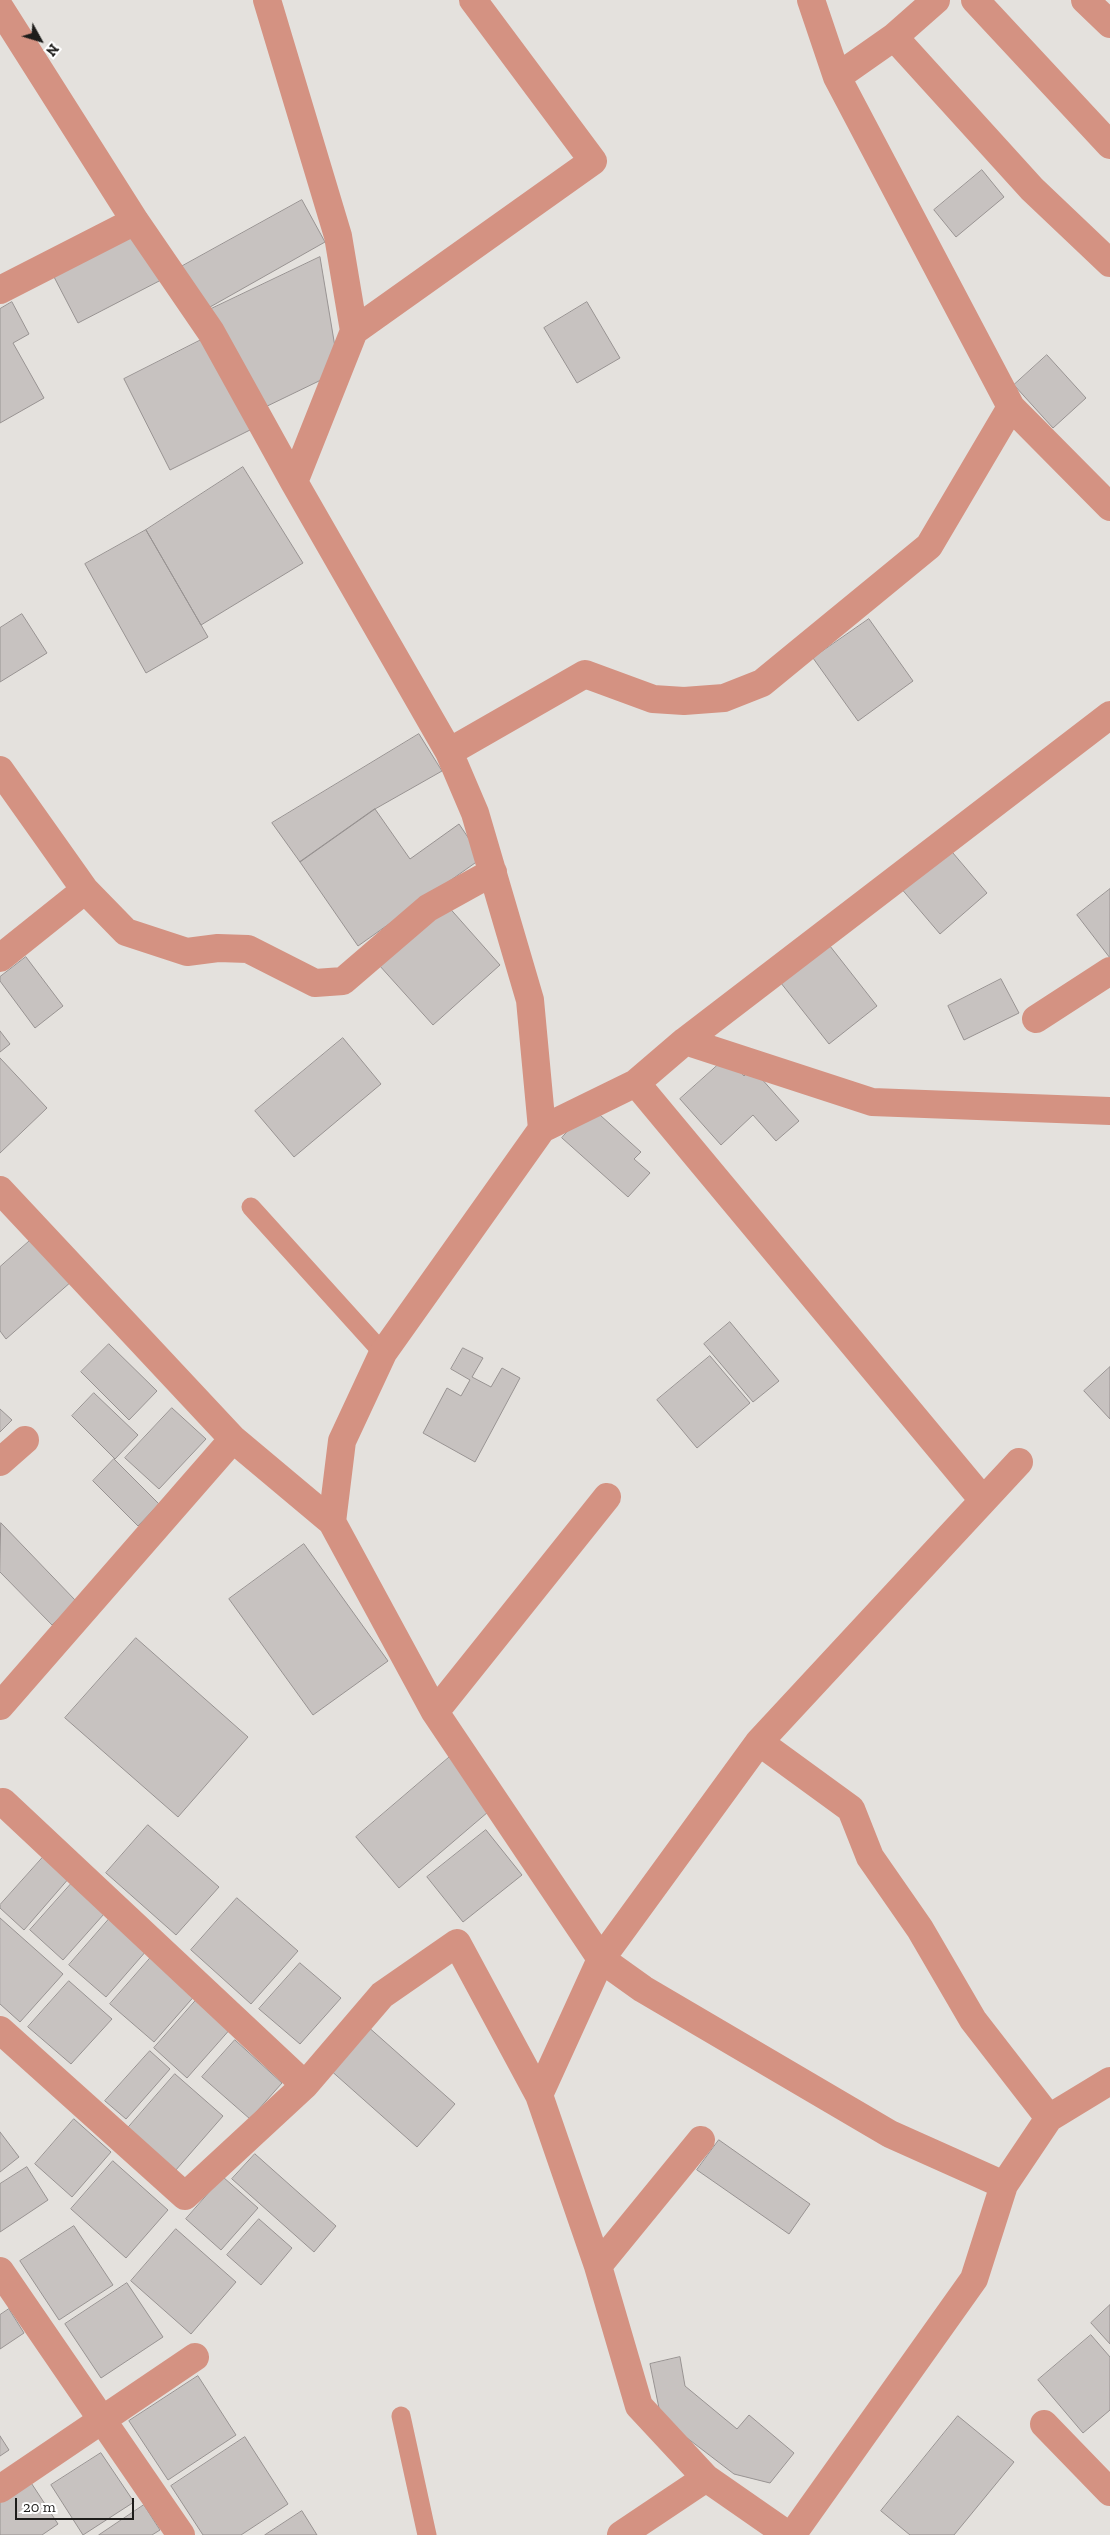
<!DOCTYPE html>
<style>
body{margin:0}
#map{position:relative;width:1110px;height:2535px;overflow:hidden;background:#e4e1dd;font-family:"Zilla Slab",serif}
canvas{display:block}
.north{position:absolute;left:15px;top:15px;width:50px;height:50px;-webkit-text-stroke:4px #fff;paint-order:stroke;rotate:129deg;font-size:14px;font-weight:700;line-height:20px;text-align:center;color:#1e1d1b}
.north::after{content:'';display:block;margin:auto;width:18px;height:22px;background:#1e1d1b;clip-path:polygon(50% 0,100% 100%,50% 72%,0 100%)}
.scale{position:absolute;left:15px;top:2498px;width:119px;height:22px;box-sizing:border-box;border:2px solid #1e1d1b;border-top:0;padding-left:6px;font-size:15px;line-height:18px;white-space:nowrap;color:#1e1d1b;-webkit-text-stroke:4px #fff;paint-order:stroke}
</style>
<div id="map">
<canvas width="1110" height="2535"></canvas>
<div class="north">N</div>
<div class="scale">20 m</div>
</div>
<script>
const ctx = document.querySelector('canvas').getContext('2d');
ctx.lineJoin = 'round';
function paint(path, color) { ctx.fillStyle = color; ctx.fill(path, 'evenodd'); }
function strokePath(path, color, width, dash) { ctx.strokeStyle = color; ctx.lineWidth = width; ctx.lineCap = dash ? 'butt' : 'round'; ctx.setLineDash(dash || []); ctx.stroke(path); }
const building = new Path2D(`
 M982,170L1004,197L956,237L934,210Z
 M302,200L325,242L203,311L179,268Z
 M138,231L163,279L78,323L53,275Z
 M320,257L335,347L321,380L257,411L209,310Z
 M12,302L29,334L13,343L44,398L0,423V309Z
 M587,302L620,358L577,383L544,328Z
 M211,335L256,427L170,470L124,379Z
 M1047,355L1086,398L1053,428L1014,385Z
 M243,467L303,563L201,625L146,530Z
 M146,530L208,637L146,673L85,564Z
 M22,614L47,653L0,682V628Z
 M869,619L913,681L858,721L813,658Z
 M419,734L442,771L375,809L300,862L272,823Z
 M375,809L410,859L459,824L482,858L358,946L300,862Z
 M947,846L987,893L940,934L900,887Z
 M1110,889V958L1077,915Z
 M446,904L500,965L433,1025L379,965Z
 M826,941L877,1006L829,1044L777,978Z
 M26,957L63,1006L35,1028L0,981V977Z
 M1001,979L1019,1013L964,1040L948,1006Z
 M0,1031L10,1044L0,1052Z
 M343,1038L381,1084L294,1157L255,1111Z
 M727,1057L744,1076L752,1068L799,1121L776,1141L753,1115L721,1145L680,1099Z
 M0,1058L47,1108L0,1153Z
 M590,1106L641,1152L634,1159L650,1173L628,1197L562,1138Z
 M33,1238L72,1281L6,1339L0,1331V1267Z
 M730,1322L779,1381L753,1402L704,1344Z
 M109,1344L157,1391L129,1420L81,1372Z
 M463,1348L483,1358L472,1377L491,1387L502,1368L520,1378L475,1462L423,1433L447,1388L461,1396L470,1380L451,1369Z
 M710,1356L750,1403L697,1448L657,1400Z
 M1110,1367V1419L1084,1391Z
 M94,1393L138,1435L115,1459L72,1416Z
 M172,1408L206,1439L159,1489L125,1458Z
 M0,1409L12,1420L0,1432Z
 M114,1459L159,1504L138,1526L93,1481Z
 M1,1523L76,1601L52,1625L0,1572Z
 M304,1544L388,1661L313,1715L229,1599Z
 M136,1638L248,1737L178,1817L65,1718Z
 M452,1755L495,1806L399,1888L356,1837Z
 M148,1825L219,1887L176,1935L106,1873Z
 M486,1830L522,1875L463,1922L427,1877Z
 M45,1855L70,1877L24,1930L0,1908V1905Z
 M71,1884L104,1914L63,1960L30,1930Z
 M237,1898L298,1951L251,2004L191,1950Z
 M0,1918L63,1974L20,2022L0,2004Z
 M110,1918L147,1950L106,1997L69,1965Z
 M153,1955L197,1993L154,2042L110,2004Z
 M300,1963L341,1998L300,2044L259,2009Z
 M69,1981L112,2019L71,2064L28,2027Z
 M198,1998L232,2027L187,2078L154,2048Z
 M366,2025L455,2104L417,2147L328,2068Z
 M235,2040L282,2083L250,2119L202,2077Z
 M150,2051L170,2069L126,2119L105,2101Z
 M175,2074L223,2116L175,2171L127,2129Z
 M74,2119L111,2152L72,2197L35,2164Z
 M0,2132L19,2157L0,2172Z
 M719,2140L810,2204L789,2234L697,2170Z
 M255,2154L336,2226L314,2252L232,2179Z
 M113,2161L168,2210L126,2258L71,2209Z
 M27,2167L48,2200L0,2232V2184Z
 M223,2177L258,2208L221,2250L186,2219Z
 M259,2219L292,2248L261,2285L227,2255Z
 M74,2226L113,2285L59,2320L20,2261Z
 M176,2229L236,2282L191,2334L131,2281Z
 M127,2283L163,2337L101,2378L65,2324Z
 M1110,2305V2344L1091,2323Z
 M9,2309L24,2333L0,2349V2315Z
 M1091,2335L1110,2357V2410L1083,2433L1038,2380Z
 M680,2357L685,2386L737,2429L749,2415L794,2453L770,2483L734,2474L661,2418L650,2364Z
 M198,2376L236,2435L168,2480L129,2421Z
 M958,2416L1014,2462L954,2535H910L881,2511Z
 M0,2436L9,2450L0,2456Z
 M245,2437L288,2504L241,2535H203L171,2486Z
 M101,2453L134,2502L83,2535L51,2485Z
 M26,2475L58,2524L42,2535H0V2493Z
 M144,2505L160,2530L152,2535H99Z
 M302,2511L317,2535H265Z`);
const service = new Path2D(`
 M251,1207L383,1353
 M401,2416L427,2535`);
const minor = new Path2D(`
 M267,0L338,236L354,331L294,482
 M811,0L837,77L1011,407L1110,507
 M975,0L1110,145
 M1085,0L1110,24
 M0,8L135,221L211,332L294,482L449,752L475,813L530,1000L542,1129
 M894,37L1032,189L1110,263
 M837,77L894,37L936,0
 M0,290L135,221
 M354,331L593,161L473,0
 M449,752L585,674L653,699L684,701L724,698L762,683L929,546L1011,407
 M0,770L85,890L126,932L187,952L218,948L248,949L315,983L343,981L428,908L493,872
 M0,958L85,890
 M1036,1019L1110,971
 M685,1041L872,1102L1110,1111
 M636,1083L983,1500
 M0,1190L233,1439L332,1522L435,1712L601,1959L643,1989L890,2134L1004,2185
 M0,1462L25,1440
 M332,1522L342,1441L383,1353L542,1129L636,1083L685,1041L1110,715
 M0,1706L233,1439
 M435,1712L607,1497
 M759,1742L851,1809L870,1857L920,1929L973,2020L1049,2118
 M3,1802L305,2085
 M0,2030L185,2196L305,2085L382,1995L457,1943L539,2095L598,2266L639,2406L706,2478L788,2535
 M539,2095L601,1959L759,1742L1019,1462
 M598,2266L701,2140
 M0,2271L181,2535
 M1044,2424L1110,2492
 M0,2489L195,2357
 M621,2535L706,2478
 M792,2535L974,2279L1004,2185L1049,2118L1110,2081`);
paint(building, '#c7c2c0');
strokePath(building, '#989392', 1);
strokePath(service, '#d49282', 19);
strokePath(minor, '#d49282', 28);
</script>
